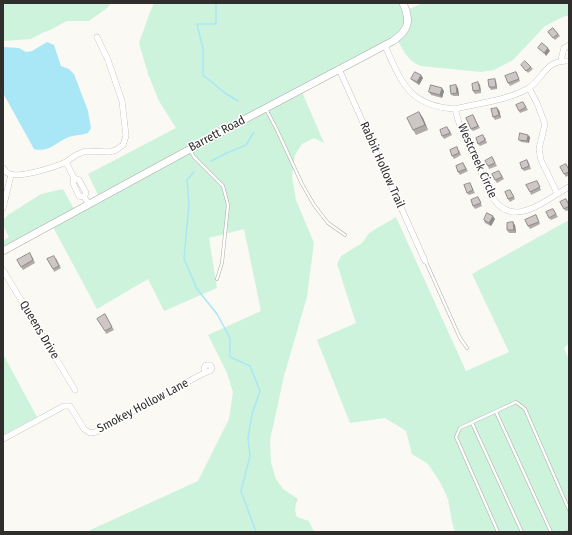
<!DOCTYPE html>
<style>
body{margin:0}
#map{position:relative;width:572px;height:535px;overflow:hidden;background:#faf9f3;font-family:"Fira Sans Condensed",sans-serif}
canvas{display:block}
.frame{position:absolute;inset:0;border:4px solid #2f2e2c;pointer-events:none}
</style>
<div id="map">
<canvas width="572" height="535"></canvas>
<div class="frame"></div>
</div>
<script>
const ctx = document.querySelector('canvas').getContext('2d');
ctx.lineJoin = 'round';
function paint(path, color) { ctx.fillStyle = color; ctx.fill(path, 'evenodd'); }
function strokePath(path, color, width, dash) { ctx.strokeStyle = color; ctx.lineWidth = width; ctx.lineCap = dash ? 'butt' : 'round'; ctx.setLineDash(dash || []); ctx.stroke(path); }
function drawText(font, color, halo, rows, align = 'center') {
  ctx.font = font + ' "Fira Sans Condensed",sans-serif'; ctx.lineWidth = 3; ctx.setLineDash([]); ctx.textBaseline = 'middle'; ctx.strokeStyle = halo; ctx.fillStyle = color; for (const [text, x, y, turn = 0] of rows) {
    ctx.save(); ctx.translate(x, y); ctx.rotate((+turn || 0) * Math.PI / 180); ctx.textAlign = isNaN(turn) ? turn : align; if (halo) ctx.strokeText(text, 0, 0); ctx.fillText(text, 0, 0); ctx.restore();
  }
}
const green = new Path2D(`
 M3,3H111L107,8L89,21H67L50,30L44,32L31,39L3,41Z
 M154,3H400C405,19 408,21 397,35L3,247V241L9,237L3,225V220L8,215L41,194L63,189L74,209L98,195L88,174L176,128L159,101L148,74L139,43L150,12Z
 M423,3H569V16H565L545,26L513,60L494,70L481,72L421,66C409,62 404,52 398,41C409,33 414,22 409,9Z
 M302,92L324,143L314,138L302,144L295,155L292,176L296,200L314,243L307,297L284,376L270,440L271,463L276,479L283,489L298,499C295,505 294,510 297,517L309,521L314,532H86L198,481L229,419L233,392L227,373L208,335L261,311L244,229L209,238L217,288L164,311L148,279L97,309L53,227Z
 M396,217L466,371L509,352L472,274L569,220V343L564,348L569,360V532H455L452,522L448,499L440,482L428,464L412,454L406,431L385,418L350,423L317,340L356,323L337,264L341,256L362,243L369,233Z
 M3,354L37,417L3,435Z`);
const water = new Path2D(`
 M47,42L54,45L61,66L69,69L74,74L88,111L91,128L88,133C82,135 75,135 69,137C56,142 49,153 34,149L3,93V47L19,48L26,52L32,51Z`);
const stream = new Path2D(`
 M216,3V24H197L203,49V75L225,93L238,101
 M211,161L227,153L246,145L254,132
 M194,172L187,180L189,204L184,259L197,289L217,314L230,338V357L250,366L260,391L252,414L248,438L250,456L241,491L256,532`);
const service = new Path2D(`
 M266,109L277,130L302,184L314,205L328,223L345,235
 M190,150L194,157L223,186L228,205L222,263L217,279
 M426,262L460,338L467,348
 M496,412L551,532
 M472,423L522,532
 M498,532L456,437L460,428L516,402L525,409L569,510
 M567,532L569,531`);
const minor = new Path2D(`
 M385,46C402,83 409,106 455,109C478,103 505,101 527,89C543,81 544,59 569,61
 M561,60L564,48L569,45
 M339,69L425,261
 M529,88L537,103L545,124L539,149L541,160L557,193
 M455,109L459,123L491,195C512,231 543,201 569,187
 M66,162L76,155L86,151L109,152L116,150L123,145L126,136L122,101L108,60L97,37
 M3,168C5,171 6,173 10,174C21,178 55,167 66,162L74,178
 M84,197L86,193L79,180L74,178L73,183L79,196L84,197L89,204
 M3,208L11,175
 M3,270L75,390
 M3,439L64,406H70L84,429L90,433L96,432C128,415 159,396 191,380C198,377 204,372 210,371L212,368L210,365H207L205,366L204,369L206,371`);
const tertiary = new Path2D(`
 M3,251L249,117L393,41C409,30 411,21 403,3`);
const wall = new Path2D(`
 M553,28L560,36L555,40L548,32Z
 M521,65L531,67L533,69L528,73Z
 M516,72L520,81L510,86L508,83Z
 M423,78L419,85L413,81L411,79Z
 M496,81L497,89L491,90L489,87Z
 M480,85L481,93L475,94L473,91Z
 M458,88L459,96H453L451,94Z
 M444,91L442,98L431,95L429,92Z
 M523,102L528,110L520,113L519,111Z
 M499,110L501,118L495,120L493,117Z
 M419,112L423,118L428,130L416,135L413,130Z
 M473,115L480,128L473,131L471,129Z
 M449,129L452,135L444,139L442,136Z
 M485,137L487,143L480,146L478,144Z
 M530,137L529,143L521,142L519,140Z
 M459,150L461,155L454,159L452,156Z
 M492,157L497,166L489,169L488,166Z
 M527,160L529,163L531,169L524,171L522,169Z
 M463,163L468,171L460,175L458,172Z
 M569,169V175L566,177L564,174Z
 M501,174L504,179L497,183L495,180Z
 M537,181L541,190L531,195L530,192Z
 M470,183L475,193L469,195L467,193Z
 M510,190L515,199L510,202L508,199Z
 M478,197L482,206L475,209L473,206Z
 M566,199L569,204V210L566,211L564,209Z
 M553,209L558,217L551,220L549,218Z
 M536,215L540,224L530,229L528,226Z
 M495,219L491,226L485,223L484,220Z
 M515,225L516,233H509L507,230Z
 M32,256L35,263L23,270L21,267Z
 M56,258L61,268L54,272L53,269Z
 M106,317L114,330L106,334L105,331Z`);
const shadedWall = new Path2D(`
 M548,48L550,51L546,56L544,53Z
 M421,75L423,78L419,85L417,82Z
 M495,79L496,81L497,89L496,87Z
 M478,82L480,85L481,93L480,90Z
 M456,85L458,88L459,96L457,93Z
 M442,88L444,91L442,98L440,95Z
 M497,108L499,110L501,118L499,115Z
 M419,112L423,118L428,130L425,125Z
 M528,135L530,137L529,143L527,141Z
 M493,216L495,219L491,226L489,223Z
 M513,222L515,225L516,233L514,230Z`);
const building = new Path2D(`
 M553,28L558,34L553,38L548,32Z
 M542,43L548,48L544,53L538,48Z
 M525,61L531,67L526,71L521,65Z
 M415,72L421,75L417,82L411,79Z
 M516,72L519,79L508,83L505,76Z
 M495,79L496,87H489L488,80Z
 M478,82L480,90L473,91L472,84Z
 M431,85L442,88L440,95L429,92Z
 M456,85L457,93L451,94L450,86Z
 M523,102L526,107L519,111L516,105Z
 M497,108L499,115L493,117L491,109Z
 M419,112L425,125L413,130L407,118Z
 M473,115L478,126L471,129L466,118Z
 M447,127L450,133L442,136L440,130Z
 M520,133L528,135L527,141L519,140Z
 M483,135L485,140L478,144L476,138Z
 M457,147L459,153L452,156L450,150Z
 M492,157L495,163L488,166L485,161Z
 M527,160L529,166L522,169L520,163Z
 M463,163L466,169L458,172L456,166Z
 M566,164L569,170V172L564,174L560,167Z
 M499,171L502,177L495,180L492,174Z
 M537,181L540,187L530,192L526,185Z
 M470,183L473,190L467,193L464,185Z
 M510,190L514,197L508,199L505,192Z
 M478,197L481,203L473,206L471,200Z
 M566,199L569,205V206L564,209L560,202Z
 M553,209L556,214L549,218L546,212Z
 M487,213L493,216L489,223L484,220Z
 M536,215L539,222L528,226L525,220Z
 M513,222L514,230H507V223Z
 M30,253L33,260L21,267L17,260Z
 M54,256L59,266L53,269L47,259Z
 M105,314L112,327L105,331L97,319Z`);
const streetNames = [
 ["Barrett Road",217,134,-28],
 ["Westcreek Circle",477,161,66],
 ["Rabbit Hollow Trail",382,165,66],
 ["Queens Drive",39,330,59],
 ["Smokey Hollow Lane",143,406,-28]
];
paint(green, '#cdf3dd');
paint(water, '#a9e7f6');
strokePath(stream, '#a9e7f6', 1.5);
strokePath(service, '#adaba6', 3.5);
strokePath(minor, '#adaba6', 6);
strokePath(tertiary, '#adaba6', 8);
strokePath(service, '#fff', 2.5);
strokePath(minor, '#fff', 5.5);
strokePath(tertiary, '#fff', 7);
paint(wall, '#b1abaa');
paint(shadedWall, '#908b8b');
paint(building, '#cec7c6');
strokePath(building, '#908b8b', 1);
drawText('12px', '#2f2e2c', '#fff', streetNames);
</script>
